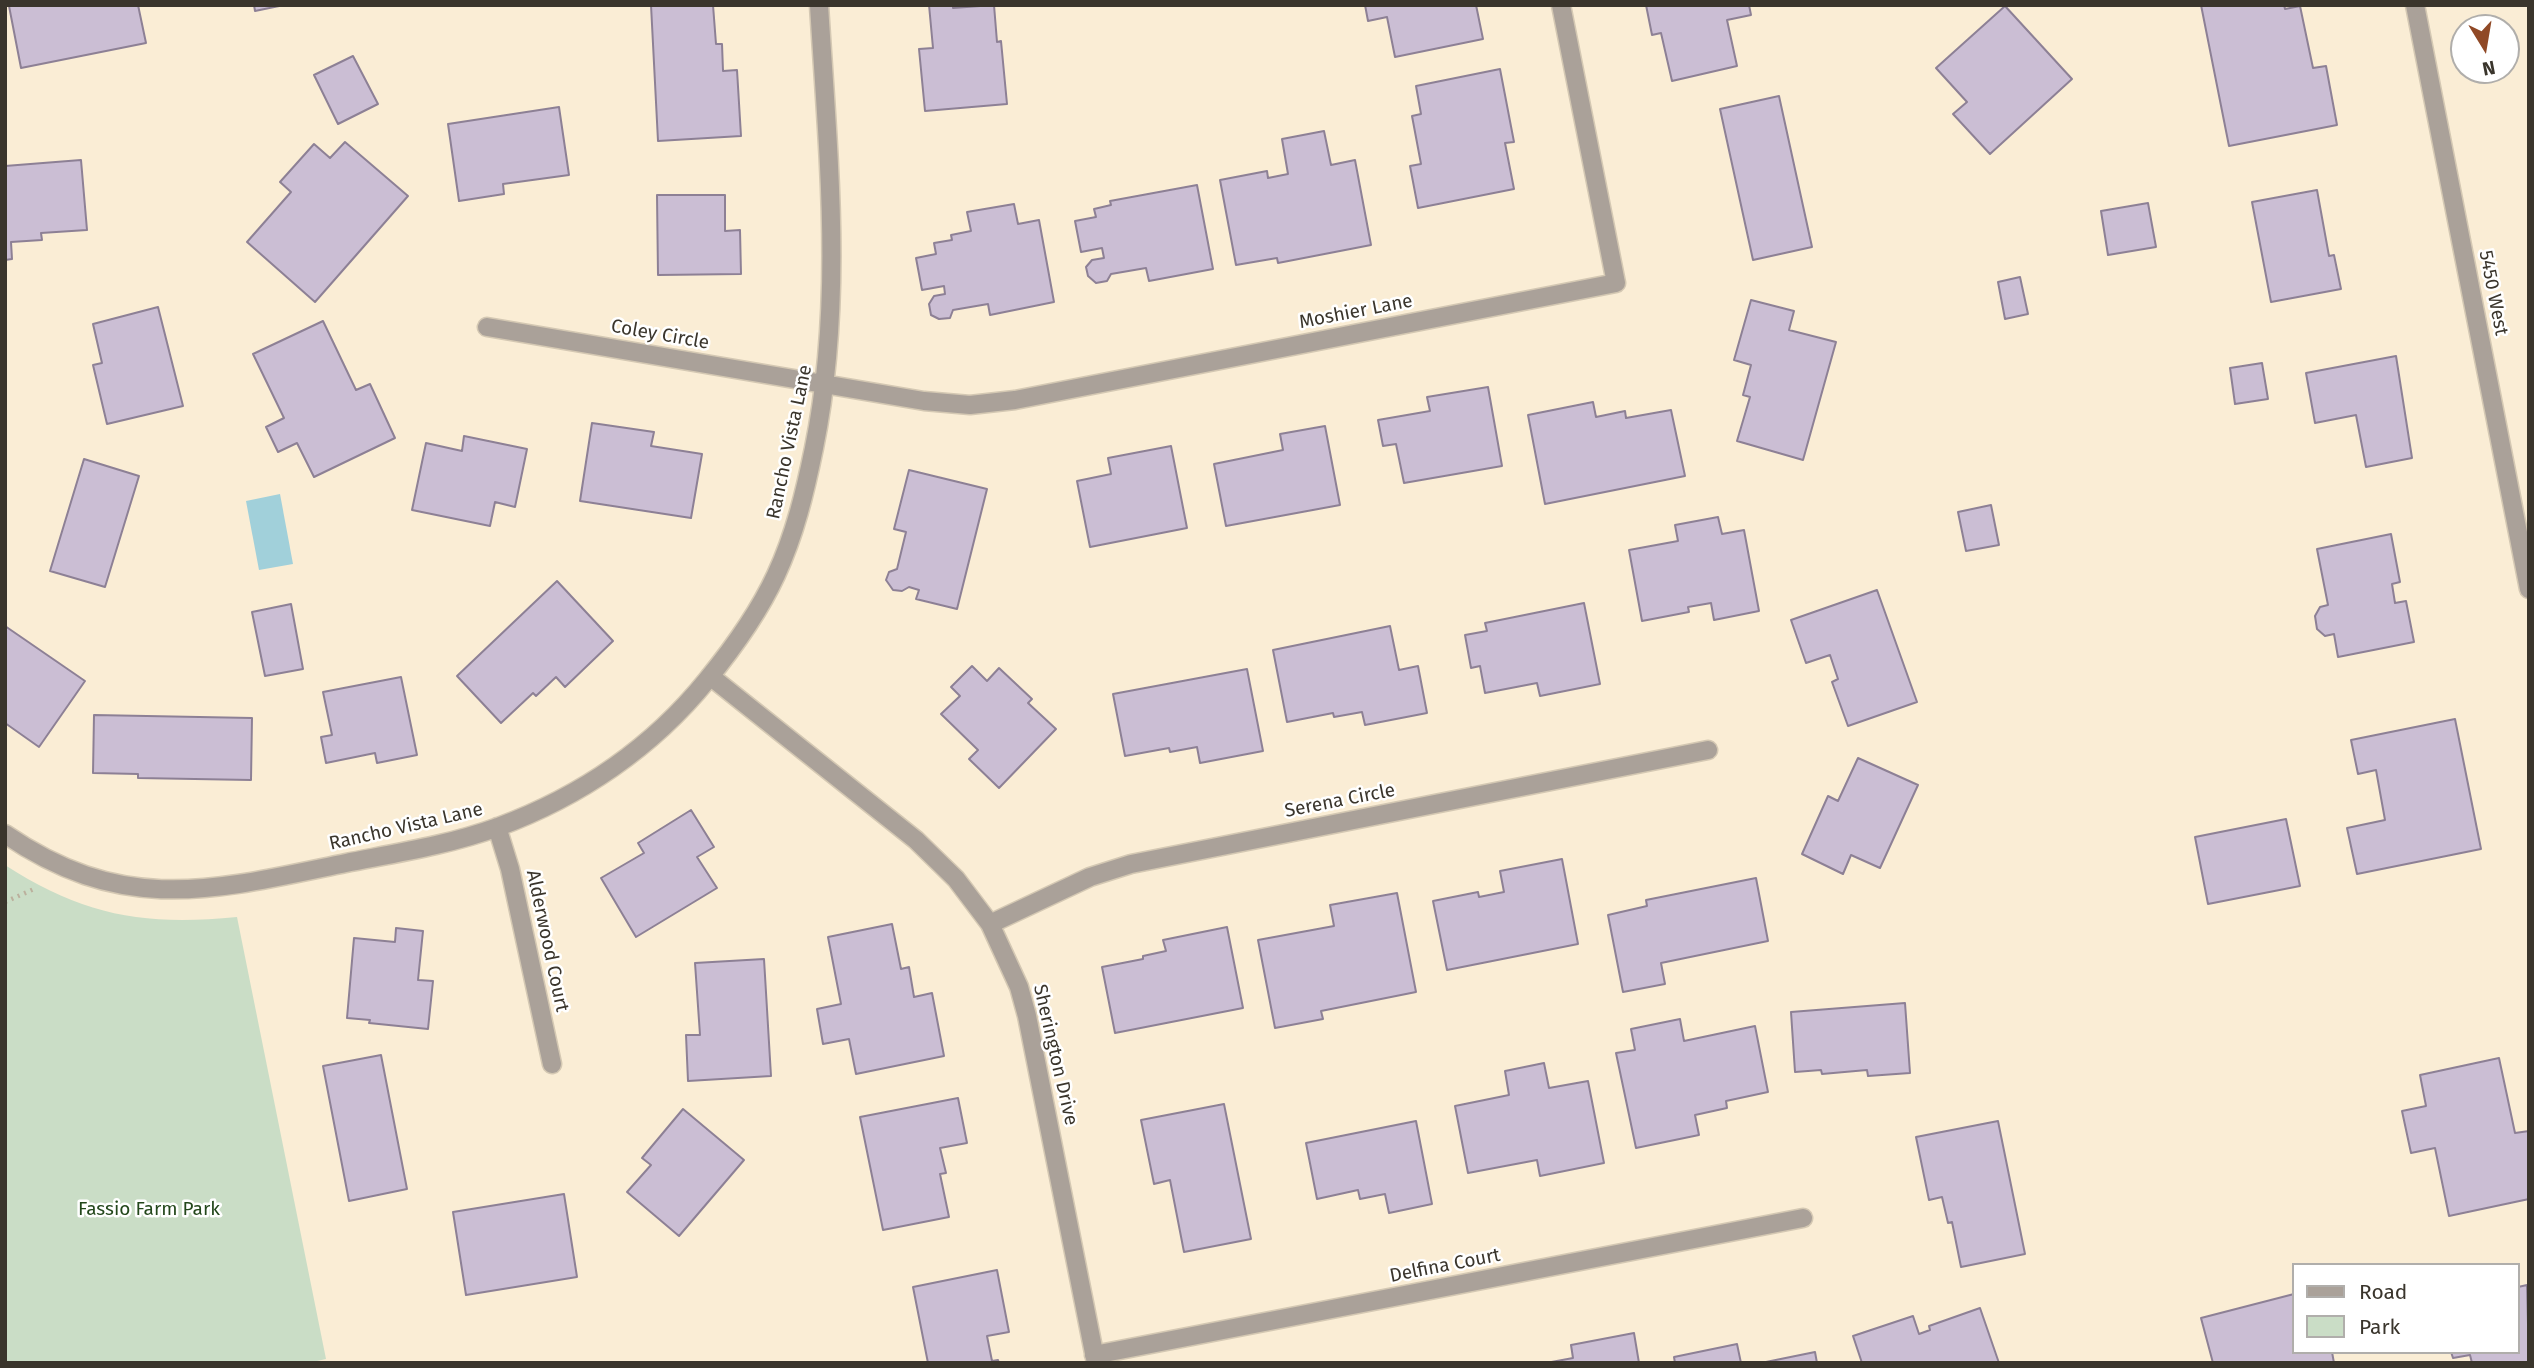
<!DOCTYPE html>
<style>
body{margin:0}
#map{position:relative;width:2534px;height:1368px;overflow:hidden;background:#faedd5;font-family:"Fira Sans",sans-serif}
canvas{display:block}
.frame{position:absolute;inset:0;border:7px solid #3a352c;pointer-events:none}
.legend{position:absolute;left:2292px;top:1263px;width:228px;height:91px;box-sizing:border-box;background:#fff;border:2px solid #b0aeab;margin:0;padding:9px 12px;list-style:none;font-size:21px;color:#3a352c}
.legend li{display:flex;align-items:center;gap:14px;height:35px}
.legend b{width:35px;border:2px solid #b0aeab}
.north{position:absolute;left:2450px;top:14px;width:70px;height:70px;box-sizing:border-box;background:#fff;border:2px solid #b0aeab;border-radius:50%;rotate:169deg;font-size:19px;font-weight:700;line-height:28px;text-align:center;color:#3a352c}
.north::after{content:'';display:block;margin:auto;width:24px;height:32px;background:#904926;clip-path:polygon(50% 0,100% 100%,50% 72%,0 100%)}
</style>
<div id="map">
<canvas width="2534" height="1368"></canvas>
<div class="frame"></div>
<ul class="legend">
<li><b style="height:9px;background:#aaa199"></b>Road</li>
<li><b style="height:19px;background:#caddc6"></b>Park</li>
</ul>
<div class="north">N</div>
</div>
<script>
const ctx = document.querySelector('canvas').getContext('2d');
ctx.lineJoin = 'round';
function paint(path, color) { ctx.fillStyle = color; ctx.fill(path, 'evenodd'); }
function strokePath(path, color, width, dash) { ctx.strokeStyle = color; ctx.lineWidth = width; ctx.lineCap = dash ? 'butt' : 'round'; ctx.setLineDash(dash || []); ctx.stroke(path); }
function drawText(font, color, halo, rows, align = 'center') {
  ctx.font = font + ' "Fira Sans",sans-serif'; ctx.lineWidth = 5; ctx.setLineDash([]); ctx.textBaseline = 'middle'; ctx.strokeStyle = halo; ctx.fillStyle = color; for (const [text, x, y, turn = 0] of rows) {
    ctx.save(); ctx.translate(x, y); ctx.rotate((+turn || 0) * Math.PI / 180); ctx.textAlign = isNaN(turn) ? turn : align; if (halo) ctx.strokeText(text, 0, 0); ctx.fillText(text, 0, 0); ctx.restore();
  }
}
const green = new Path2D(`
 M5,865C84,916 144,926 237,917L326,1359L308,1363H5Z`);
const water = new Path2D(`
 M280,494L293,564L259,570L246,501Z`);
const building = new Path2D(`
 M138,5L146,43L21,68L9,6Z
 M254,5H284L255,11Z
 M651,5H713L716,44H722L723,71L737,70L741,136L658,141Z
 M929,5H953V8L994,5L997,42L1001,41L1007,104L925,111L919,49L933,48Z
 M1365,5H1476L1483,39L1395,57L1387,17L1368,21Z
 M1646,5H1749L1751,15L1727,20L1737,66L1672,81L1661,33L1652,35Z
 M2201,5H2284L2285,9L2300,6L2313,68L2326,66L2337,125L2229,146Z
 M2005,6L2072,79L1990,154L1953,114L1967,102L1936,68Z
 M353,56L378,104L338,124L314,75Z
 M1500,69L1514,142L1505,143L1514,189L1418,208L1410,166L1421,164L1412,116L1421,114L1416,86Z
 M1779,96L1812,247L1753,260L1720,109Z
 M559,107L569,175L503,184L504,194L459,201L448,124Z
 M1324,131L1331,165L1355,160L1371,245L1278,263L1277,258L1236,265L1220,180L1267,171L1268,178L1288,174L1282,139Z
 M345,142L408,196L315,302L247,242L291,192L280,182L314,144L330,158Z
 M81,160L87,230L41,233L42,240L11,242L12,259L5,260V166Z
 M1197,185L1213,269L1149,281L1146,268L1111,274L1107,281L1096,283L1088,276L1086,267L1092,260L1104,258L1102,248L1081,252L1075,221L1096,217L1094,209L1111,205L1110,201Z
 M2317,190L2329,256L2334,255L2341,289L2271,302L2252,202Z
 M657,195H725V231L740,230L741,274L658,275Z
 M2148,203L2156,247L2108,255L2101,211Z
 M1014,204L1018,224L1039,220L1054,302L990,315L988,304L953,310L950,318L939,319L931,315L929,304L934,296L945,294L944,286L922,290L916,258L936,254L934,243L952,240L951,235L971,231L967,212Z
 M2020,277L2028,314L2005,319L1998,282Z
 M1751,300L1794,311L1789,330L1836,342L1803,460L1737,441L1750,397L1743,395L1751,365L1734,360Z
 M158,307L183,406L107,424L93,365L102,363L93,324Z
 M323,321L356,390L370,384L395,438L314,477L297,443L278,452L266,427L284,418L253,354Z
 M2396,356L2412,458L2366,467L2356,415L2315,423L2306,373Z
 M2262,363L2268,399L2235,404L2230,368Z
 M1488,387L1502,466L1404,483L1396,444L1383,446L1378,420L1430,411L1427,397Z
 M1593,402L1596,417L1625,411L1626,418L1671,410L1685,476L1545,504L1528,415Z
 M592,423L654,432L651,446L702,454L691,518L580,501Z
 M1325,426L1340,505L1226,526L1214,464L1283,450L1280,434Z
 M464,436L527,449L515,507L495,502L490,526L412,510L426,443L462,451Z
 M1171,446L1187,528L1090,547L1077,481L1111,474L1108,458Z
 M84,459L139,476L105,587L50,571Z
 M909,470L987,489L957,609L916,599L919,590L909,587L902,591L893,590L886,580L889,572L897,569L906,532L894,529Z
 M1991,505L1999,545L1966,551L1958,512Z
 M1718,517L1722,534L1744,530L1759,611L1714,620L1711,603L1688,607L1689,612L1642,621L1629,550L1678,541L1675,525Z
 M2391,534L2400,582L2392,584L2395,603L2406,601L2414,642L2338,657L2334,634L2325,636L2317,629L2315,616L2320,607L2328,605L2317,549Z
 M557,581L613,641L565,687L556,677L536,696L533,693L501,723L457,676Z
 M1877,590L1917,702L1848,726L1832,682L1838,679L1830,655L1806,663L1791,620Z
 M1584,603L1600,684L1540,696L1537,683L1485,693L1480,666L1471,668L1465,635L1487,631L1485,623Z
 M291,604L303,669L265,676L252,612Z
 M5,626L85,681L39,747L5,723Z
 M1390,626L1399,670L1418,666L1427,713L1365,725L1362,712L1334,717L1333,713L1287,722L1273,650Z
 M972,666L987,681L999,668L1032,699L1028,703L1056,729L999,788L969,759L978,750L941,714L960,696L951,687Z
 M1247,669L1263,751L1200,763L1197,747L1170,752L1169,748L1125,756L1113,694Z
 M401,677L417,755L377,763L375,753L326,763L321,737L332,735L323,692Z
 M94,715L252,718L251,780L138,778V774L93,773Z
 M2455,719L2481,849L2357,874L2347,828L2385,820L2376,770L2358,774L2351,740Z
 M1858,758L1918,785L1880,868L1851,855L1843,874L1802,854L1828,796L1838,801Z
 M691,810L714,847L697,857L717,888L636,937L601,878L644,853L638,843Z
 M2286,819L2300,886L2208,904L2195,837Z
 M1562,859L1578,944L1447,970L1433,901L1478,892L1479,897L1504,892L1500,871Z
 M1756,878L1768,941L1661,963L1665,984L1623,992L1608,915L1647,906L1646,900Z
 M1397,893L1416,992L1321,1011L1323,1019L1275,1028L1258,940L1334,926L1330,905Z
 M892,924L901,969L909,967L914,997L932,993L944,1056L856,1074L849,1039L823,1044L817,1009L841,1004L828,937Z
 M1227,927L1243,1008L1115,1033L1102,967L1143,959V956L1166,951L1163,940Z
 M396,928L423,931L418,980L433,981L428,1029L369,1023L370,1020L347,1018L354,938L395,942Z
 M764,959L771,1076L688,1081L686,1035H700L695,963Z
 M1905,1003L1910,1073L1868,1076L1867,1070L1822,1074L1821,1070L1795,1072L1791,1012Z
 M1680,1019L1684,1041L1755,1026L1768,1092L1726,1101L1727,1108L1695,1115L1699,1135L1636,1148L1616,1053L1635,1050L1631,1029Z
 M381,1055L407,1189L349,1201L323,1066Z
 M2499,1058L2515,1133L2529,1131V1199L2449,1216L2435,1148L2411,1153L2402,1111L2426,1106L2420,1075Z
 M1544,1063L1549,1088L1588,1081L1604,1163L1540,1176L1537,1160L1468,1173L1455,1106L1509,1095L1505,1071Z
 M958,1098L967,1143L940,1148L946,1173L940,1174L949,1217L883,1230L860,1117Z
 M1224,1104L1251,1239L1184,1252L1170,1180L1154,1184L1141,1120Z
 M683,1109L744,1160L679,1236L627,1192L651,1165L642,1158Z
 M1416,1121L1432,1204L1389,1213L1385,1194L1360,1199L1358,1190L1317,1199L1306,1143Z
 M1998,1121L2025,1254L1961,1267L1952,1222L1948,1223L1942,1197L1929,1200L1916,1137Z
 M564,1194L577,1277L466,1295L453,1212Z
 M997,1270L1009,1332L987,1336L992,1361L998,1360L999,1363H928L913,1287Z
 M2527,1285L2529,1363H2472L2470,1355L2453,1358L2451,1352H2518V1287Z
 M2294,1294V1352H2332L2334,1363H2213L2201,1318Z
 M1980,1308L1999,1363H1862L1853,1336L1913,1316L1919,1334L1930,1330L1929,1326Z
 M1634,1333L1639,1363H1546L1573,1358L1571,1345Z
 M1737,1344L1741,1363H1675L1674,1357Z
 M1815,1352L1817,1363H1761Z`);
const path = new Path2D(`
 M5,902L34,889`);
const minor = new Path2D(`
 M2415,5L2529,589
 M487,327L924,401L970,405L1015,400L1616,283L1561,5
 M710,676L916,840L956,879L990,924L1019,987L1027,1016L1096,1363
 M497,827L510,869L552,1064
 M5,834C125,916 215,890 346,863C397,853 449,845 498,827C579,797 652,748 707,680C734,647 758,614 776,575C795,534 805,492 814,448C844,301 828,153 819,5
 M990,924L1090,877L1131,864L1708,750
 M1094,1355L1803,1218`);
const streetNames = [
 ["5450 West",2493,293,79],
 ["Moshier Lane",1356,312,-11],
 ["Coley Circle",660,335,10],
 ["Rancho Vista Lane",790,442,-78],
 ["Serena Circle",1340,801,-11],
 ["Rancho Vista Lane",406,827,-13],
 ["Alderwood Court",547,941,78],
 ["Sherington Drive",1055,1055,77],
 ["Delfina Court",1445,1266,-11]
];
const parkNames = [
 ["Fassio Farm Park",149,1210]
];
paint(green, '#caddc6');
paint(water, '#a1d0da');
paint(building, '#cbbed4');
strokePath(building, '#8d8095', 2);
strokePath(minor, '#d4c8b3', 21);
strokePath(path, '#bbb09d', 4.5, [2, 5]);
strokePath(minor, '#aaa199', 18);
drawText('19px', '#3a352c', '#fff', streetNames);
drawText('19px', '#23471b', '#fff', parkNames);
</script>
